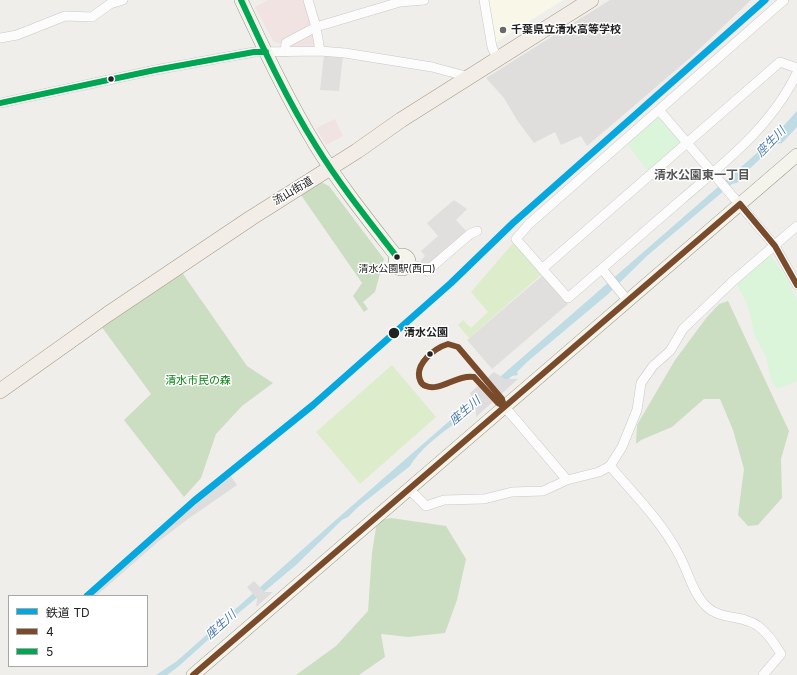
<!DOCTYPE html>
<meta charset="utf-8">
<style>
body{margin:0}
#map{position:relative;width:797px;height:675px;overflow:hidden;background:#f0eeeb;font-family:Inter,"Noto Sans JP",sans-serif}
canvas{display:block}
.legend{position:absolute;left:8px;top:595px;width:140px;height:72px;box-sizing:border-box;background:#fff;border:1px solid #a7a7a7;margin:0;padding:5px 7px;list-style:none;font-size:12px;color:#222}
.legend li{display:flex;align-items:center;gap:8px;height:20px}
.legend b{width:20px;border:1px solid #a7a7a7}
</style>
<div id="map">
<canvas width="797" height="675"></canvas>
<ul class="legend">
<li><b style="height:5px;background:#05a7de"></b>鉄道 TD</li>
<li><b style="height:5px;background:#7a4b2a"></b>4</li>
<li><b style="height:5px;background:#00a651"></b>5</li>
</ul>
</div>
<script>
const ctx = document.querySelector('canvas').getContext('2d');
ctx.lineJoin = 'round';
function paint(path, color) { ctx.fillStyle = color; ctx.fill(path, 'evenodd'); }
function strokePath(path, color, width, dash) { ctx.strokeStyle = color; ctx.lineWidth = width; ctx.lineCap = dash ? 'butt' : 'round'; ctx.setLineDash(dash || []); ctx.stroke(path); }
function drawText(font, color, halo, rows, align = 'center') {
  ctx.font = font + ' Inter,"Noto Sans JP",sans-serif'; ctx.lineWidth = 3; ctx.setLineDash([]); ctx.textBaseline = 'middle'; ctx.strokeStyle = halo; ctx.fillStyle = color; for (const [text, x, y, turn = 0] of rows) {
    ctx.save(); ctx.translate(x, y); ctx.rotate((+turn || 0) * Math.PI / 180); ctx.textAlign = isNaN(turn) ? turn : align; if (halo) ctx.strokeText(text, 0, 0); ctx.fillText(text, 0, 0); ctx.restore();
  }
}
const residential = new Path2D(`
 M610,0H751L690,58L587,146L581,136L561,145L555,132L534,143L517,120L504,98L486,78Z`);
const commercial = new Path2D(`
 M268,0H305L312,23L309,28L281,44L273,41L255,7Z
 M315,30L318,47L290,48L292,43Z
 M335,119L343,136L326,145L316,128Z`);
const education = new Path2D(`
 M486,0H563L495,43Z`);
const grass = new Path2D(`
 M514,242L542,274L469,338L458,325L463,320L471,328L488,312L471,292Z
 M392,365L436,417L360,484L316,432Z`);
const forest = new Path2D(`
 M321,182L329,186L384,259L375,292L363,302L368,309L364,312L353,296L362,283L301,195Z
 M181,271L247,366L273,383L242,406L216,434L201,478L184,497L124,420L151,394L101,326Z
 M728,301L789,431L781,459L782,498L758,525L748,526L738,515L744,469L733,430L720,399H704L672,427L641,440L636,444L637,425L675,360L707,317L719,304Z
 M391,518L446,526L466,559L457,600L445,633L408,637L381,634L385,657L359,675H296L336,646L368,611L372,553L377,521Z`);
const park = new Path2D(`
 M655,118L661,119L681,141V144L649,172L626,143Z
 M769,256L772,257L787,279L797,300V381L777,389L771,380L766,356L755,337L748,306L736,283Z`);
const parking = new Path2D(`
 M324,55L343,56L339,91L320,90Z
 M454,200L467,209L456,220L468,233L427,269L420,261L425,256L421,251L438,236L427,223Z
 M543,275L568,304L492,369L467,340Z`);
const water = new Path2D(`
 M797,111V127L782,143L776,144L743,175L739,182L732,184L648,255L607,295L527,362L517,372L518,375L512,376C498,388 486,400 472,411C451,427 424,443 410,466L358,507L348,517L342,520L296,565L229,621L179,666L167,675H156L177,661L195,645L338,518L749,160L767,144Z`);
const pier = new Path2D(`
 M760,0H771L645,111L640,105Z
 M494,372L505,379H518L476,417V409L470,393Z
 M230,475L237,485L188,519L159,541L96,596H84L131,554L174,523Z
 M254,581L265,592H273L256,607L257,599L247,587Z`);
const street = new Path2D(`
 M308,0L316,27L320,51
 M484,0L492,47L497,58
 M784,0L529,224L516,239L568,298C606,265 643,233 681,200C724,163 772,126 797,73
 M0,38L17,35L65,16L92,17L110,4L123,0
 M285,52L286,43L316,27L400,2L424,0
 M0,103L155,70L254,52L320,51L345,53L432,67L469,77
 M659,110L775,246L797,285
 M409,264L423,268L427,271L470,234L477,231
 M542,269L780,62L797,68
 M602,269L627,300
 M504,406L567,480
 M610,466C634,494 661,521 678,553C688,570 692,593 707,607C721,620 744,615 758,626C768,633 775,644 781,654L763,675
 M409,489L426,506L444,500L484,499L512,492L543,491L567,480L599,472L610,466L622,447L637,410L641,383L653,366L670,351L683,329L732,282L797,226`);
const secondary = new Path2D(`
 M241,0C264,49 288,100 316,146C340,185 369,221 397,257
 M395 262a7 7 0 1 1 14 0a7 7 0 1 1-14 0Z
 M193,675L797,155`);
const primary = new Path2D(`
 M0,391L108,314L251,218L357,151L401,120L591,0`);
const bus1 = new Path2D(`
 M740,204L775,246L797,285
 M448,344L458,347L502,399L504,406L498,403L474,377C458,374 439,392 426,386C422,385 421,383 420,380C414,364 435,348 448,344Z
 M193,675L740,204`);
const bus2 = new Path2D(`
 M241,0C264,50 287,100 316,146C340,185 369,221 397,257
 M0,103L155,70L254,52H266`);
const rail1 = new Path2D(`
 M87,596L194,501L313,405L451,283L513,223L765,0`);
const markers = [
 [503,30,4,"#6a6968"],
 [111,79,3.5,"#222"],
 [397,257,3.5,"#222"],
 [394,333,6,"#222"],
 [430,354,3.5,"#222"]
];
const busNames = [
 ["清水公園駅(西口)",397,269]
];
const poiNames = [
 ["千葉県立清水高等学校",511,30]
];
const streetNames = [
 ["流山街道",293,191,-31]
];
const stopNames = [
 ["清水公園",404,333]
];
const parkNames = [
 ["清水市民の森",198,381]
];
const waterNames = [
 ["座生川",771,142,-46],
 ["座生川",465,411,-41],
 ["座生川",221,625,-42]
];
const neighbourhoodNames = [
 ["清水公園東一丁目",702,175]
];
paint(residential, '#dfdedc');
paint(commercial, '#f1e3e1');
paint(education, '#f8f7e8');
paint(grass, '#ddeccb');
paint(forest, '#cbdec1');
paint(park, '#daf5da');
paint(parking, '#e0dfde');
paint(water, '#bfdbe3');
paint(pier, '#dedddd');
strokePath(street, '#c9c8c7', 10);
strokePath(secondary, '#999a82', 14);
strokePath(primary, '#a79c86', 16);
strokePath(street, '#fdfcfc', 9);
strokePath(secondary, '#f4f4ed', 13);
strokePath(primary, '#f3ede7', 15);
strokePath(bus1, '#7a4b2a', 6);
strokePath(bus2, '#00a651', 6);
strokePath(rail1, '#05a7de', 7);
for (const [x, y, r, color] of markers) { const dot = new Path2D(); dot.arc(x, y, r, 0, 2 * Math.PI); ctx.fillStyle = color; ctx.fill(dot); strokePath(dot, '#fff', 1.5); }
drawText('10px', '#222', '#fff', busNames);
drawText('bold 11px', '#222', '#fff', poiNames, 'left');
drawText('11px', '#222', '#fff', streetNames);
drawText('bold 11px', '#222', '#fff', stopNames, 'left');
drawText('11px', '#0c8416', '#fff', parkNames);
drawText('italic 12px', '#4a7aab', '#fff', waterNames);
drawText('bold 12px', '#555', '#fff', neighbourhoodNames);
</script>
